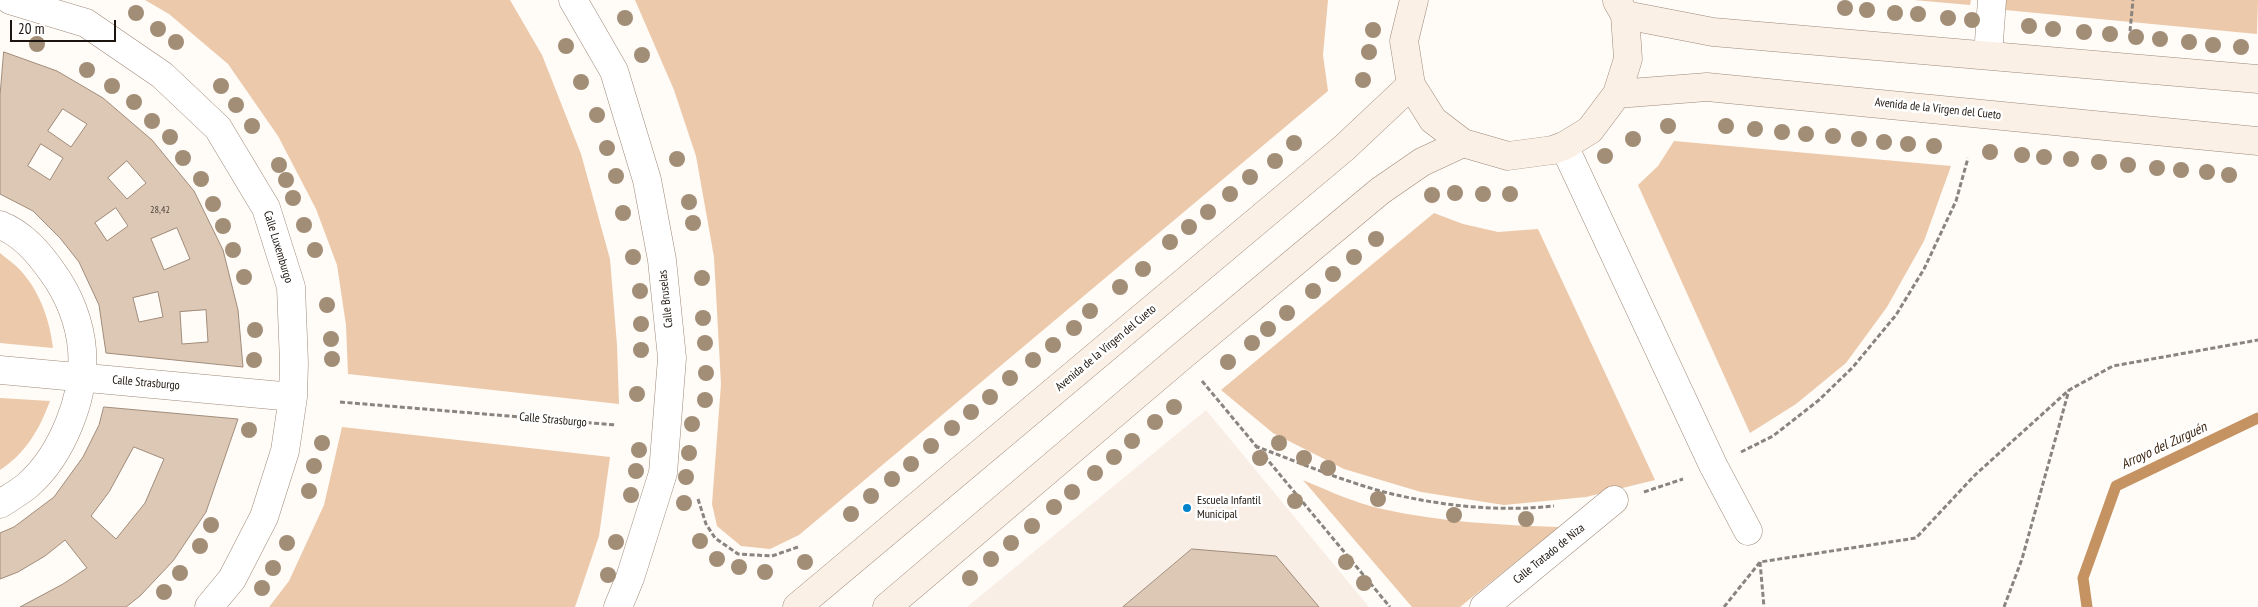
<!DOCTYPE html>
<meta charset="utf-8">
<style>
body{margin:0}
#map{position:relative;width:2258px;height:607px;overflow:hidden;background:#fffbf7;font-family:"PT Sans Narrow",sans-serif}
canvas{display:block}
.scale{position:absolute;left:10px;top:20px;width:106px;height:22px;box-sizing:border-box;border:2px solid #1c140e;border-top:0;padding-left:6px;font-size:15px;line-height:18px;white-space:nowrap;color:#1c140e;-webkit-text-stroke:4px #fff;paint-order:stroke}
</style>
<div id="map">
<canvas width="2258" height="607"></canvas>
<div class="scale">20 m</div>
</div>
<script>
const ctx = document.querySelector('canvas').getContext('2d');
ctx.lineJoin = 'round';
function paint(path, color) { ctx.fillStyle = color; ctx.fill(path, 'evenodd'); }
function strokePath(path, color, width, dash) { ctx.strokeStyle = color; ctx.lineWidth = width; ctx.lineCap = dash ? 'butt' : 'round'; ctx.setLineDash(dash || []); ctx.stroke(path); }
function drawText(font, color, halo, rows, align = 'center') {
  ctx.font = font + ' "PT Sans Narrow",sans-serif'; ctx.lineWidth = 5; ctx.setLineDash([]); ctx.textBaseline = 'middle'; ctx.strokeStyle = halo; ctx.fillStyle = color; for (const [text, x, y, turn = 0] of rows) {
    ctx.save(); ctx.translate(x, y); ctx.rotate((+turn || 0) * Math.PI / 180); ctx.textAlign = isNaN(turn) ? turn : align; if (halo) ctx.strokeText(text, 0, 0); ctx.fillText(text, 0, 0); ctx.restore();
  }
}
const built = new Path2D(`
 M1206,410L1369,607H967Z`);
const green = new Path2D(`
 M145,0H510L542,55L581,154L610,259L617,345L619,404L348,374L346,325L337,265L316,209L278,136L228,64L169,14Z
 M635,0H1328L1323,55L1328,91L799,535L770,549L741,546L717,526L712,504L721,384L714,257L696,156L674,90Z
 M1914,0H1971L1970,5Z
 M2006,0H2258L2257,34L2005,10Z
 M1674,141L1951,166L1924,241L1887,307L1846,363L1796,404L1750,433L1638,185L1658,166Z
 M1434,213L1463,224L1498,232L1538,229L1655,480L1586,497L1504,505L1421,492L1344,469L1273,433L1221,390Z
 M0,253C7,259 16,265 21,271C40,292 50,321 53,348L0,343Z
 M0,398L50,401C39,430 26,453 0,470Z
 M342,427L610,457L599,536L575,607H269L289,581L324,505Z
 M1303,480C1329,491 1355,503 1382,509C1441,522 1499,525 1559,527L1460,607H1412Z`);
const stream = new Path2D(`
 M2087,607L2083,578L2116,486L2258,418`);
const building = new Path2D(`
 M4,52L57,71L103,98L152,140L194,191L223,250L238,310L243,367L106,353L99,305L79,262L60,238L33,211L0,194V96ZM63,109L87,124L71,147L48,131ZM41,144L63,158L50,180L28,166ZM127,161L146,183L127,199L108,178ZM116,208L128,226L107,241L95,223ZM177,228L190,259L164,270L151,239ZM158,292L163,317L139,322L133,298ZM206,310L208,342L182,344L180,312Z
 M104,407L238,419L206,512L173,561L140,596L126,607H20L63,584L87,568L65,540L45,556L18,572L0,579V533L14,527L54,497L83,457L99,425ZM134,447L164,459L145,503L116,539L91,516L109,492Z
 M1192,549L1276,556L1319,607H1123Z`);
const path = new Path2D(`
 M2130,31L2133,0
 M1202,381L1390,607
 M340,402L616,425
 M1255,446C1298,462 1342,481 1388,493C1442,506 1499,512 1554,506
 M1741,452L1773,436L1819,400L1853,367L1896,315L1924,269L1956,201L1968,158
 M1644,492L1683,479
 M698,499L706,524L715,538L738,554L772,556L798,547
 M1760,562L1764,607
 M1724,607L1760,562L1916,538L1975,475L2069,390L2113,366L2258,340
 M2004,607L2022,559L2069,390`);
const street = new Path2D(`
 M10,0L86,23L162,75L218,128L266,208L291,287L294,363L293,397L285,451L264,517L232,579L209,607
 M573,0L614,71L647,180L662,260L672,358L663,473L630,578L618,607
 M1988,55L1992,0
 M1564,146L1713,465L1748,531
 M0,225C23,234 39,253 53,273C69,295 80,323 82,350C86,396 62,455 28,485C20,492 9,498 0,504
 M0,370L293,397
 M1484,607L1614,500`);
const secondary = new Path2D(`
 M1414,0L1404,41L1411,85L1433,120L1463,143L1508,156L1553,150L1564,146L1590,130L1617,94L1628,59L1625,15L1617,1
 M1625,15L1713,32L2258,79
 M1617,94L1707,87L2258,141
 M797,607L1344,148L1411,85
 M887,607L1182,356L1380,191L1422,162L1463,143`);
const trees = [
 [1845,8],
 [1867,10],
 [136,13],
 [1895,13],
 [1918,14],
 [625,18],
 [1948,18],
 [1972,20],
 [2029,26],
 [158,29],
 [2053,29],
 [1373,30],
 [2084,32],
 [2110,34],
 [2136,37],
 [2160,39],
 [176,42],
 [2189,42],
 [37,44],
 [2213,45],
 [566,46],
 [2241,47],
 [1369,52],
 [642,55],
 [87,70],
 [1363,80],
 [581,82],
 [112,86],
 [221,86],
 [134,102],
 [236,105],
 [597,115],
 [152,121],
 [252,126],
 [1668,126],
 [1726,126],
 [1755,129],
 [1782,132],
 [1806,134],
 [1833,136],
 [170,137],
 [1633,139],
 [1859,139],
 [1884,142],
 [1294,143],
 [1908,144],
 [1934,146],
 [607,148],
 [1990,152],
 [2022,155],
 [1605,156],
 [2044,157],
 [183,158],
 [677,159],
 [2071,159],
 [1275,161],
 [2099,162],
 [279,165],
 [2128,165],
 [2157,168],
 [2181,170],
 [2207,172],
 [2229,175],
 [616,176],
 [1250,177],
 [201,179],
 [286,180],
 [1455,193],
 [1230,194],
 [1483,194],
 [1510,194],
 [1432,195],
 [293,198],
 [689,202],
 [213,204],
 [1208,212],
 [623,213],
 [693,223],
 [304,225],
 [223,226],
 [1189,227],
 [1376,239],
 [1170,242],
 [233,250],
 [315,250],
 [633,257],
 [1354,257],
 [1143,269],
 [1333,274],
 [244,277],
 [702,278],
 [1120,287],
 [640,291],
 [1313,291],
 [327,305],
 [1090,311],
 [1287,313],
 [703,318],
 [641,324],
 [1074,328],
 [1268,329],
 [255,330],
 [331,339],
 [705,343],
 [1252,343],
 [1053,345],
 [641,350],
 [332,359],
 [254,360],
 [1033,360],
 [1228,362],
 [706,373],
 [1010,378],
 [637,394],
 [990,397],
 [705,400],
 [1174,407],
 [971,412],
 [1155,422],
 [692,424],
 [952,428],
 [249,430],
 [1132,441],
 [322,443],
 [1279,443],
 [931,446],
 [639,450],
 [689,453],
 [1114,457],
 [1260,458],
 [1304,458],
 [911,464],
 [314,466],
 [1328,468],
 [636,471],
 [1095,473],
 [686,477],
 [892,479],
 [309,491],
 [1072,492],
 [631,495],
 [871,496],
 [1378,499],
 [1295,501],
 [684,503],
 [1054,507],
 [851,514],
 [1454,515],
 [1526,519],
 [211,525],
 [1032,526],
 [700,541],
 [616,542],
 [287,543],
 [1011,543],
 [200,546],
 [717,559],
 [991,559],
 [805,562],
 [1346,562],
 [739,567],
 [273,568],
 [765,572],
 [180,573],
 [608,575],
 [970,578],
 [1364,583],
 [262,588],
 [164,592]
];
const markers = [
 [1187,508,5,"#0283ca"]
];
const numberNames = [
 ["28,42",160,210]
];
const streetNames = [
 ["Avenida de la Virgen del Cueto",1938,109,6],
 ["Calle Luxemburgo",278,247,73],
 ["Calle Bruselas",666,299,-96],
 ["Avenida de la Virgen del Cueto",1106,348,-40],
 ["Calle Strasburgo",146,383,5],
 ["Calle Strasburgo",553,420,5],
 ["Calle Tratado de Niza",1549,554,-39]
];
const poiNames = [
 ["Escuela Infantil",1197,501],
 ["Municipal",1197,515]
];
const waterNames = [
 ["Arroyo del Zurguén",2164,446,-25]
];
paint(built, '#f9eee5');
paint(green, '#ecc9aa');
strokePath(stream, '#c59262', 11);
paint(building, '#ddc8b6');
strokePath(building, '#a08c7a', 1);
strokePath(street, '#9d8978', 29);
strokePath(secondary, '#9d8978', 29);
strokePath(path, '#8a847f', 3, [5, 2.5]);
strokePath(street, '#fff', 28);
strokePath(secondary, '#fbf0e6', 28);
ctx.fillStyle = '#a28d76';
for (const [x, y] of trees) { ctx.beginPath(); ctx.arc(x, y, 8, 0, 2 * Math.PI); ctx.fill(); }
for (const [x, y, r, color] of markers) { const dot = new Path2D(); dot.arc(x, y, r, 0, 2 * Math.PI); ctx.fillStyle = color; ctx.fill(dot); strokePath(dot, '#fff', 2); }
drawText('10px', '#4c4138', null, numberNames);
drawText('12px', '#1c140e', '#fff', streetNames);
drawText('12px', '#1c140e', '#fff', poiNames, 'left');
drawText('italic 14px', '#3a240f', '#fff', waterNames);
</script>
